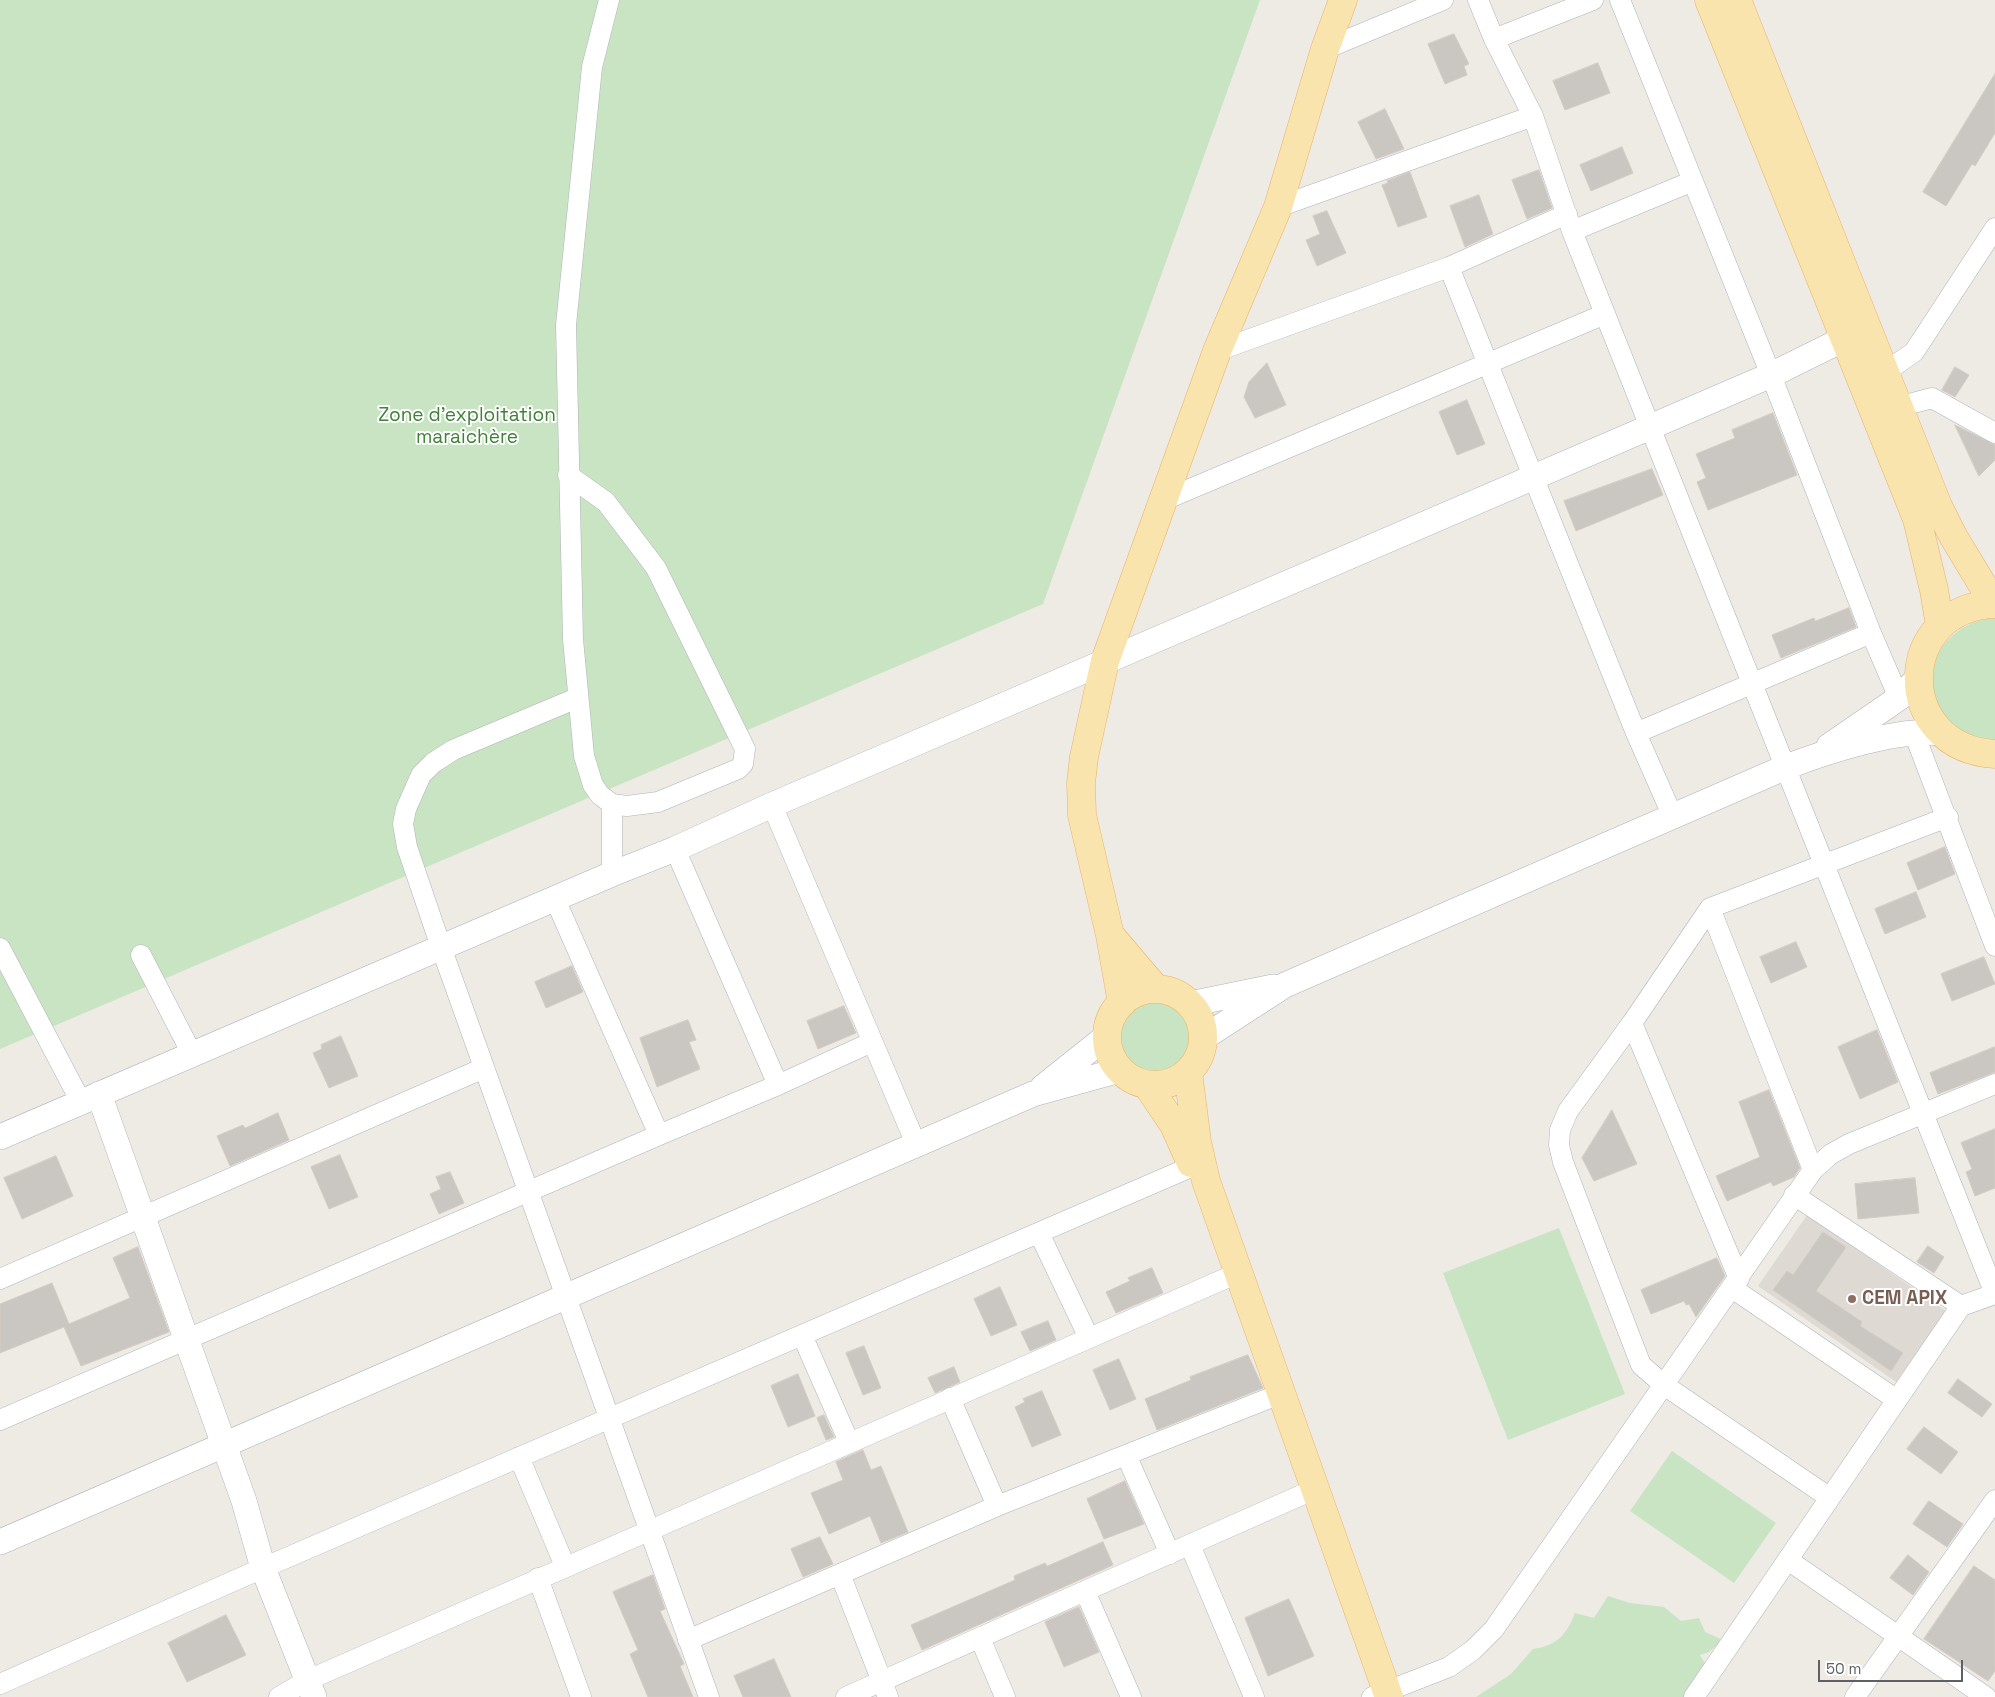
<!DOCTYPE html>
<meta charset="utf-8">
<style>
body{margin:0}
#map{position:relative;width:1995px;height:1697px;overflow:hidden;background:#eeebe5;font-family:"Space Grotesk",sans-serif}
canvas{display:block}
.scale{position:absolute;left:1818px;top:1660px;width:145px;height:22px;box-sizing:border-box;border:2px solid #5d6165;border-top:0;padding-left:6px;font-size:15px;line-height:18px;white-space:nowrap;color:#5d6165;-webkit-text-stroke:4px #fff;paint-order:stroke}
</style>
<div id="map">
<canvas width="1995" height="1697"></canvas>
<div class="scale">50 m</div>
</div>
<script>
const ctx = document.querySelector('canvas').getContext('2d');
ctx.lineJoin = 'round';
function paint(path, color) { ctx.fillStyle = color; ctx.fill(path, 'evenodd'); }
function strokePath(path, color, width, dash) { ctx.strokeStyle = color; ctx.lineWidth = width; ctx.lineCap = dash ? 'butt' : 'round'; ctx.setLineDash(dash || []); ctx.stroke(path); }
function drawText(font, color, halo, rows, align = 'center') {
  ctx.font = font + ' "Space Grotesk",sans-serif'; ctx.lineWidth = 4; ctx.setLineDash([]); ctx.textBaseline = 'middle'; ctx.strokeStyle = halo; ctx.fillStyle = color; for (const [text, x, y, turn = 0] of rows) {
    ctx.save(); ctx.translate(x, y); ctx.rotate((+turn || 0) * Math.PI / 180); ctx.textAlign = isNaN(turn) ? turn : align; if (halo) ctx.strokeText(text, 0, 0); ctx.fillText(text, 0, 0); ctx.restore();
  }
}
const education = new Path2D(`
 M1807,1215L1946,1311L1896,1382L1758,1286Z`);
const green = new Path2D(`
 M0,0H1260L1043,604L0,1049Z
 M1995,618V742C1987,741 1976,741 1968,737C1906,708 1927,623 1995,618Z
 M1116 1037a38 38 0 1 1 76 0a38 38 0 1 1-76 0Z
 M1559,1228L1625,1394L1508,1440L1443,1273Z
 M1672,1451L1776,1523L1734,1583L1630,1511Z
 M1608,1596L1630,1603L1664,1607L1681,1621L1699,1618L1705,1632L1723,1640L1709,1652L1700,1655L1707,1667L1686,1697H1476L1511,1674L1533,1649C1557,1646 1567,1634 1575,1613L1594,1618Z`);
const building = new Path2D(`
 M1454,34L1469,64L1464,66L1467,75L1445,84L1428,44Z
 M1598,63L1610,93L1565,110L1553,81Z
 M1995,74V133L1975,166L1972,164L1946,206L1923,192Z
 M1385,109L1404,149L1376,159L1358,122Z
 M1622,147L1633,173L1591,191L1580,165Z
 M1539,170L1552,208L1527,219L1512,180Z
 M1410,172L1427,217L1398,227L1382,185L1388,183L1387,181Z
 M1479,195L1493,234L1465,247L1450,206Z
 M1327,211L1346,253L1317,266L1306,240L1320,234L1313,216Z
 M1267,363L1286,405L1255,418L1244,397L1249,382Z
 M1955,367L1969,375L1955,397L1942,390Z
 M1467,400L1485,444L1457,455L1439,412Z
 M1773,413L1797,475L1708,510L1697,482L1706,478L1696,454L1735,438L1732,430Z
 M1955,425L1995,445V460L1979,476Z
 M1652,469L1663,495L1576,531L1564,501Z
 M1849,608L1856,627L1781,658L1772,635L1814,618L1815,621Z
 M1945,847L1955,874L1918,890L1907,863Z
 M1916,892L1926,917L1885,934L1875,909Z
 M1796,942L1807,967L1771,983L1760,957Z
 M1984,957L1995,984L1952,1001L1941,974Z
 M572,966L583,992L546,1008L535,982Z
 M844,1006L856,1033L818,1049L807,1021Z
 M688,1020L696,1040L689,1042L700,1069L657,1087L640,1038Z
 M1877,1030L1898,1082L1860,1099L1838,1047Z
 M341,1036L358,1076L329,1088L313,1053L322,1049L321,1045Z
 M1995,1047V1072L1938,1094L1930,1073Z
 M1769,1090L1800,1168L1794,1177L1773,1186L1771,1182L1727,1201L1716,1176L1760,1157L1739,1102Z
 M1612,1110L1637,1164L1594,1181L1582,1158Z
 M278,1113L289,1140L230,1166L217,1136L243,1125L245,1128Z
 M1995,1129V1188L1975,1196L1966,1172L1972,1169L1961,1143Z
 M340,1155L358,1197L329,1209L311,1167Z
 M56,1156L73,1196L22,1219L4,1178Z
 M450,1172L464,1203L439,1214L430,1194L441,1189L436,1177Z
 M1915,1178L1919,1213L1858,1219L1855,1184Z
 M1823,1232L1846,1247L1816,1291L1862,1322L1860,1326L1903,1353L1891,1371L1773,1290L1787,1271L1793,1275Z
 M1928,1246L1944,1257L1934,1273L1917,1262Z
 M138,1247L169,1332L81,1366L64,1327L0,1353V1304L52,1283L69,1324L130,1298L113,1258Z
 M1717,1258L1725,1276L1696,1317L1689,1304L1686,1305L1684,1301L1651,1314L1641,1290Z
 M1152,1268L1163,1293L1116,1313L1106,1292L1130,1281L1128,1278Z
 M1000,1287L1017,1325L991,1336L974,1299Z
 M1048,1321L1056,1340L1030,1351L1021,1332Z
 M864,1346L881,1388L863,1395L846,1353Z
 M1248,1355L1263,1388L1157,1430L1145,1399L1191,1380L1190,1377Z
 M1119,1359L1136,1399L1110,1410L1093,1370Z
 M954,1367L960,1382L935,1393L928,1378Z
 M798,1374L815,1416L788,1427L771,1386Z
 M1958,1379L1992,1404L1982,1417L1948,1393Z
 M1042,1391L1061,1435L1032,1447L1015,1407L1025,1402L1023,1399Z
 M824,1415L834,1437L826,1440L817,1418Z
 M1924,1427L1958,1452L1941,1474L1907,1449Z
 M863,1450L871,1470L881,1466L908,1532L881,1543L870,1516L829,1534L811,1493L843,1480L836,1462Z
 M1125,1481L1144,1524L1104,1539L1087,1499Z
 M1929,1501L1963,1524L1947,1547L1913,1524Z
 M820,1537L833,1564L803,1577L791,1549Z
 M1103,1542L1113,1565L922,1650L911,1625L1015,1580L1014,1576L1045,1563L1047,1566Z
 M1908,1555L1929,1572L1913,1595L1890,1578Z
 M1974,1566L1995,1580V1671L1988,1681L1924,1639Z
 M653,1575L665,1609L660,1611L684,1664L680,1666L693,1697H648L630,1654L638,1650L613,1592Z
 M1289,1599L1314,1656L1268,1676L1245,1618Z
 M1079,1607L1099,1652L1064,1667L1045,1622Z
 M226,1615L246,1655L187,1682L168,1643Z
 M774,1659L791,1697H743L734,1676Z`);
const minor = new Path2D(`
 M1478,0L1494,39L1533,116L1572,231L1995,1294
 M1620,0L1771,375L1871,633L1899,698
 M1494,39L1593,0
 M1325,49L1443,0
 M1278,207L1533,116
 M1572,231L1693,181
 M1449,267L1636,733L1673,817
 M1217,351L1449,267L1567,214
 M1884,373L1914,352L1995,228
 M1898,407L1932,398L1995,433
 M568,475L606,502L656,568L745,749L743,764L738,769L658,802L627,806L612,804L600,795L593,785L584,756L573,639L566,325L592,67L609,0
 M1164,500L1605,314
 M577,698L453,750L433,763L421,775L406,809L403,824L407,847L441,947L709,1697
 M1636,733L1871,633
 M1914,733L1995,946
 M772,805L916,1144
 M675,849L778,1085
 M612,874V804
 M555,899L659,1135
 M1710,908L1813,1170
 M0,948L81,1102
 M141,955L192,1054
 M1632,1023L1739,1279
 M1794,1195L1961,1306
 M1039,1233L1089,1338
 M0,1279L484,1068
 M1732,1288L1897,1400
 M802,1335L849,1442
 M950,1398L997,1506
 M0,1420L659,1135L778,1085L872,1042
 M519,1457L565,1566
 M1127,1457L1170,1554
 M1830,1498L1664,1385L1641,1365L1563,1162L1559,1145L1560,1130L1568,1111L1632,1023L1710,908L1948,817
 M1190,1545L1254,1697
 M1788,1560L1986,1697
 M840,1574L888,1697
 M538,1578L581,1697
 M1085,1591L1131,1697
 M980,1638L1005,1697
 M688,1640L997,1506L1280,1394
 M0,1684L263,1568L1193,1166
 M279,1697L308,1680L1238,1273
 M846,1697L1315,1489
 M1372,1697L1449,1667L1473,1650L1494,1629L1813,1170L1831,1154L1849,1144L1995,1084
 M1694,1697L1961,1306L1995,1294
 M1855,1697L1995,1500`);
const tertiary = new Path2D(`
 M1829,746L1899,698L1917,679
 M1190,1004L1273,987
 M1203,1038L1285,985L1786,767C1825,752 1898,728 1940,733
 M1043,1087L1107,1036
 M99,1094L244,1501L263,1568L314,1697
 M0,1137L612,874L675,849L772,805L1771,375L1862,330
 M0,1542L1033,1094L1120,1070`);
const primary = new Path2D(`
 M1709,0L1917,519L1934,590L1940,626
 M1737,0L1938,506L1953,536L1994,604
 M1995,604C1895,607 1892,748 1995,754
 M1111,936L1156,989
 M1107 1037a48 48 0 1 1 96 0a48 48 0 1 1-96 0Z
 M1122,1003L1110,935L1082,815L1081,783L1084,757L1105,661L1217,351L1278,207L1325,49L1343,0
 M1188,1072L1197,1142L1206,1181L1389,1697
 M1147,1085L1174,1125L1191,1163`);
const markers = [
 [1852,1299,5,"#8d6e63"]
];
const parkNames = [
 ["Zone d'exploitation",467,416],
 ["maraichère",467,438]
];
const educationNames = [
 ["CEM APIX",1862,1299]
];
paint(education, '#dedad3');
paint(green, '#c8e4c3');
paint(building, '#cac6c1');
strokePath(building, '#d3ccc4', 1);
strokePath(minor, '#b0b3b7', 21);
strokePath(tertiary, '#b0b3b7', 26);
strokePath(primary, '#eab163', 29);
strokePath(minor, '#fff', 20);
strokePath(tertiary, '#fff', 25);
strokePath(primary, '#fae4ae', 28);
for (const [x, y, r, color] of markers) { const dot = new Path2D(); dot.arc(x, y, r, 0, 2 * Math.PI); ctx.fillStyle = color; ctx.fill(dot); strokePath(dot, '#fff', 2); }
drawText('19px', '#408039', '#fff', parkNames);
drawText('bold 19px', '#785e54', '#fff', educationNames, 'left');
</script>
